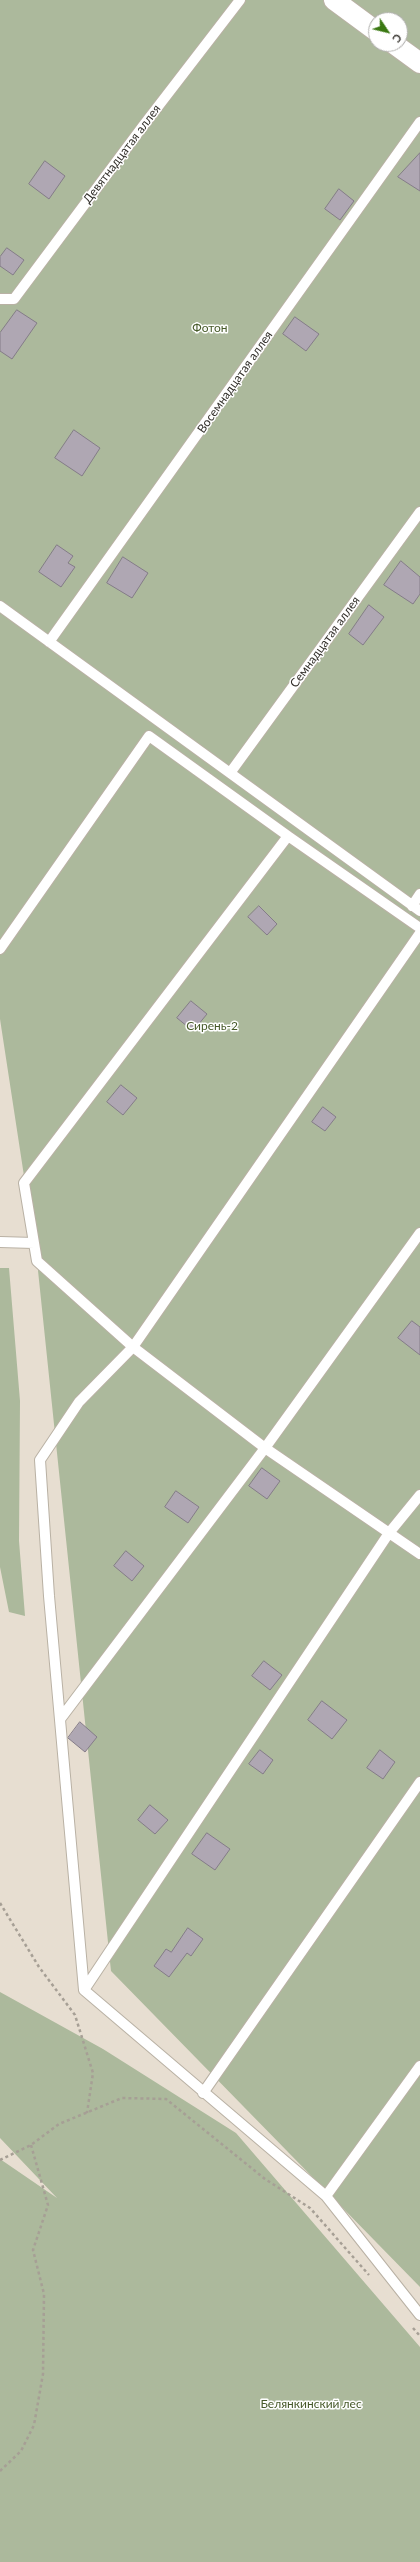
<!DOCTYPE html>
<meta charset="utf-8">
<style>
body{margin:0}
#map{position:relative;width:420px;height:2562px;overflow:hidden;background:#e7ded1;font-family:Lato,sans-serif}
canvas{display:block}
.north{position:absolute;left:368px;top:12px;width:40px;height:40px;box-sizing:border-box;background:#fff;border:1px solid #adacaa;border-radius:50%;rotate:125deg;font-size:11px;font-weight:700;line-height:16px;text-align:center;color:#322f2a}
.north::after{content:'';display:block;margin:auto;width:14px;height:18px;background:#3a7812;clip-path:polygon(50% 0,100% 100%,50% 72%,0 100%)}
</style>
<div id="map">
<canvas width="420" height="2562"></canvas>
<div class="north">С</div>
</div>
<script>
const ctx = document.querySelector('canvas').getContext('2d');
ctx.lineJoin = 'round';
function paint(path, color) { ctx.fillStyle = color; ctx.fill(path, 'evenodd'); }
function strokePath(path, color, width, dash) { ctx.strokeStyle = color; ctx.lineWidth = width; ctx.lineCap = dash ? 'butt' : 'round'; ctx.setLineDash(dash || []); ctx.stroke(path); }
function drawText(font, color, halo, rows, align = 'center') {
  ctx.font = font + ' Lato,sans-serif'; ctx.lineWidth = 3; ctx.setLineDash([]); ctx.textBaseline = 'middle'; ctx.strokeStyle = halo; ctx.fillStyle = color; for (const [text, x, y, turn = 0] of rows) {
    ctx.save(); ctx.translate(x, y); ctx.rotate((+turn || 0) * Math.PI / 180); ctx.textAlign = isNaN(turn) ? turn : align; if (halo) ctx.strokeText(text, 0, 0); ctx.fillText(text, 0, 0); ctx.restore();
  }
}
const green = new Path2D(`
 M0,0H420V2287L111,1971L37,1261L0,1019ZM376,20H400V44H376Z
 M0,1268H9L20,1401L19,1541L25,1616L9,1612L0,1567Z
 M0,1992L103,2049L236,2133L420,2347V2562H0V2159L57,2198L0,2138Z`);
const building = new Path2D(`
 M420,153V191L398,177Z
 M45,161L65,176L49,199L29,184Z
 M339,189L354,201L340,220L325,209Z
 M7,248L24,260L13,275L0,266V257Z
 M17,310L37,323L12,359L0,351V333Z
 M295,317L319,334L306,351L283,334Z
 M74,430L100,448L82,476L55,458Z
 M57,545L73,556L68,563L75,567L61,587L39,572Z
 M123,557L148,573L132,598L107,583Z
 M401,561L420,577V594L413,604L384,585Z
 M369,605L384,617L363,645L349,634Z
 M259,906L277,924L267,935L248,917Z
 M191,1001L207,1014L193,1031L177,1018Z
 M121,1085L137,1098L123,1115L107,1102Z
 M323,1107L336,1117L325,1131L312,1122Z
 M412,1321L420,1327V1355L398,1338Z
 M262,1468L280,1481L267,1499L249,1486Z
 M176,1491L199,1507L188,1523L165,1507Z
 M126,1551L144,1566L132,1581L114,1566Z
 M264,1661L282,1675L270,1690L252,1676Z
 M322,1701L347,1720L332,1739L308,1720Z
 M80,1722L97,1737L85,1752L68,1738Z
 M260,1750L273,1760L263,1774L249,1764Z
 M380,1750L395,1762L383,1779L367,1768Z
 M150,1805L168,1820L155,1834L138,1820Z
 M207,1833L230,1849L215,1870L192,1854Z
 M188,1928L203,1939L191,1956L187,1953L169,1977L154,1966L166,1949L171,1952Z`);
const path = new Path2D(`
 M0,1903L39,1967L75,2015L93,2073L87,2113
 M0,2160L31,2145L59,2124L122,2098L166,2099L265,2179L310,2208L369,2275
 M413,2328L420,2336
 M0,2471L21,2451L34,2425L43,2374L44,2294L33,2250L48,2205L31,2145`);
const lane = new Path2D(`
 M0,299H14L143,126L240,0
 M0,606L420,911
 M49,642L420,122
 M230,773L420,512
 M412,906L420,894
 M420,928L288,836L24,1183L37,1261L133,1347L265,1448L420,1554
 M420,933L133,1347L79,1402L40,1460L49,1596L84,1990L326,2196L420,2315
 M0,949L149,736L288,836
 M0,1242L34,1243
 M61,1718L265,1448L420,1233
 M84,1990L389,1533L420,1495
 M203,2093L420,1782
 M326,2196L420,2066`);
const street = new Path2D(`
 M334,0L376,31
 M394,44L420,63`);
const streetNames = [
 ["Девятнадцатая аллея",122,154,-53],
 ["Восемнадцатая аллея",235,382,-55],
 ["Семнадцатая аллея",325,642,-54]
];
const parkNames = [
 ["Фотон",210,328],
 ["Сирень-2",212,1026],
 ["Белянкинский лес",311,2404]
];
paint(green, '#acb99c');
paint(building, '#afa7b3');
strokePath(building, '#847c88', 1);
strokePath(lane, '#b9b1a4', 12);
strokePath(street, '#b9b1a4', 22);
strokePath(path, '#a69f95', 2.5, [3, 3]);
strokePath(lane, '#fff', 10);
strokePath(street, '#fff', 20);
drawText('12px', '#322f2a', '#fff', streetNames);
drawText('12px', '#475a2a', '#fff', parkNames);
</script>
